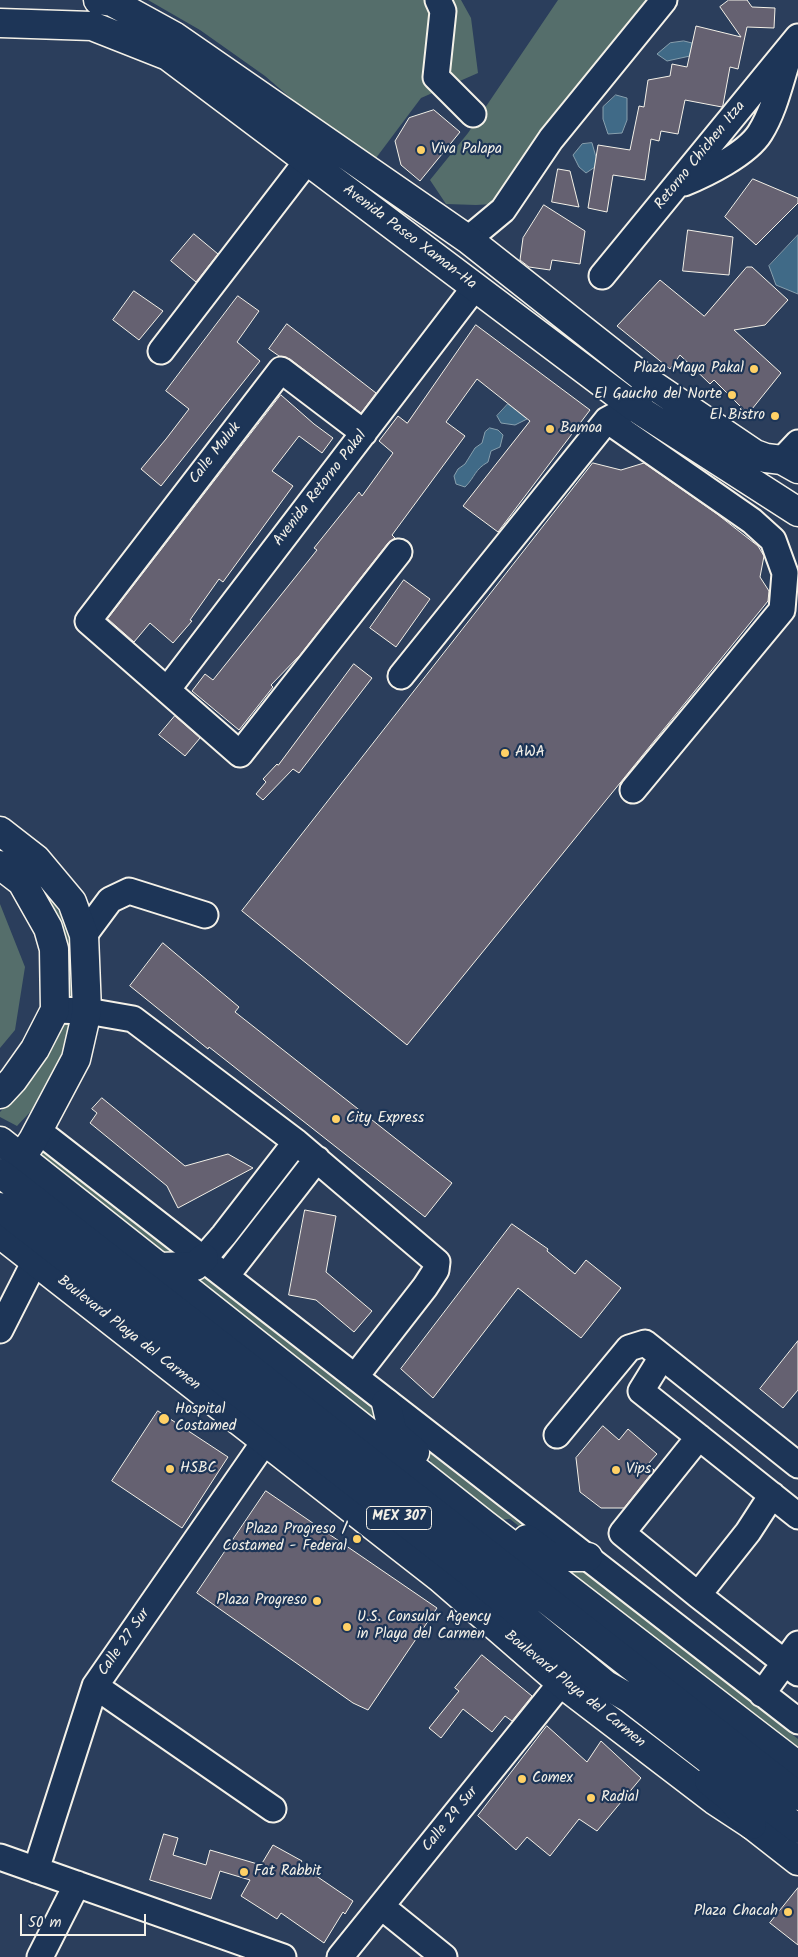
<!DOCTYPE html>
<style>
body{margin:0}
#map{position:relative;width:798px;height:1957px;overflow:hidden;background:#2b3e5c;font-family:Kalam,sans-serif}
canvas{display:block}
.scale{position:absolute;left:20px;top:1914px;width:126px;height:22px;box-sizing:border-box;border:2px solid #f4f1e8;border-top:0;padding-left:6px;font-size:15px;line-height:18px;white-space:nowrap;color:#f4f1e8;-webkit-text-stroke:4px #1d3557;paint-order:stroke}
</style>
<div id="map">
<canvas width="798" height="1957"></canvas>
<div class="scale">50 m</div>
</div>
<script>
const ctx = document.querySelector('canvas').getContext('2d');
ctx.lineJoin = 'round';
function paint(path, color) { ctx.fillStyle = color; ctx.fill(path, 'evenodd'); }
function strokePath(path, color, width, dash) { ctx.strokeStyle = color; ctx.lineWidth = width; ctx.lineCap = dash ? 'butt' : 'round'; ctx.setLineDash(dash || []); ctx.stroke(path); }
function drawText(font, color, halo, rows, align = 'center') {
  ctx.font = font + ' Kalam,sans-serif'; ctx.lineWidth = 4.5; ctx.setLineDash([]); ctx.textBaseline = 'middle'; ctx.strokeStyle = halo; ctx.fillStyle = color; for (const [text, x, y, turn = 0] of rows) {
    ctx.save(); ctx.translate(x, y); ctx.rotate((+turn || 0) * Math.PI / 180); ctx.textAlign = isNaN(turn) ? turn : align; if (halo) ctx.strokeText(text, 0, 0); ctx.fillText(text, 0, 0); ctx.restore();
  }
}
const green = new Path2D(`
 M148,0H461L471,18L478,73L421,98L376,158L321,124L265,76L200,30Z
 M558,0H670L509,203L476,205L446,204L430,180L468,133Z
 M9,853L40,879L63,919L75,953L78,996L69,997L68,980Z
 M0,904L25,967L15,1030L0,1048Z
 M62,1016L78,1021L46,1095L17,1126L0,1117V1112L15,1096Z
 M41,1150L180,1259L164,1260L44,1162Z
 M199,1273L380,1415L385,1431L180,1274Z
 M400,1430L555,1551L546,1548L510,1519L498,1520L433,1468L428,1455Z
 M555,1565H575L798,1739V1753Z`);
const water = new Path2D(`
 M684,41L692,43L690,56L667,61L657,54L670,43Z
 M616,95L627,98V120L622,133L608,134L603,119V107Z
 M592,143L596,157L595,167L586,173L579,167L573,155L582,144Z
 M798,235V294L776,285L769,266Z
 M508,404L527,419L515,425L501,423L497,416Z
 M490,428L498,430L503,435L500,447L491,451L488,462C474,470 476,476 465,487L456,484L454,476L458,469L465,464L475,448L482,443L485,432Z`);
const building = new Path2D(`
 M729,0H747L752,7L775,8L774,28L747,27L738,69L730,67L723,105L722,107L685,100L678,134L661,131L659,141L651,139L645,180L613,175L607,212L588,208L598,145L630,150L639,106L644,107L648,80L670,76L672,64L687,67L696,26L741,37L720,7Z
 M434,110L460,132L420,181L401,165L395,141L409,118Z
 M558,169L570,171L579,207L552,202Z
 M753,179L798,198V203L756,245L725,217Z
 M544,205L585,231L580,264L552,260L550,270L529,267L520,260L523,238Z
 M688,230L733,237L729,275L683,271Z
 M194,234L218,254L196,282L171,261Z
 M747,267H752L788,300L765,325L734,330L781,373L748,414L714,380L710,384L680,355L670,369L617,326L660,280L704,316Z
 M134,291L163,311L139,340L113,320Z
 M238,296L259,311L237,342L260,361L161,486L141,469L166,439L189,409L166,391Z
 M287,324L376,393L361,413L290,359L279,356L269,349Z
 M476,325L590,410L498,532L463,506L530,421L477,379L446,422L465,436L392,535L395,538L388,543L300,655L271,685L273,687L239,730L192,691L205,674L213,680L317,550L314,548L359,492L362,496L393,453L379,441L398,416L407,423Z
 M281,395L314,424L333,438L322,453L299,436L272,471L293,486L223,582L219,579L190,620L192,621L173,643L150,623L134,642L108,619Z
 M593,463L621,470L644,463L717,514L758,546L764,556L760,577L769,591L768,601L407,1045L242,911Z
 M404,580L430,599L396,647L370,628Z
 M354,664L372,678L299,773L293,769L263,800L256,794L266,782L263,779L277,764L278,765Z
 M175,716L200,738L185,756L159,735Z
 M163,943L239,1007L235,1012L452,1183L425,1217L209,1047L208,1049L130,986Z
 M102,1098L185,1166L228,1154L253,1168L178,1208L167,1186L90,1123L97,1113L92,1109Z
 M305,1210L336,1216L326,1272L372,1311L354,1332L316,1300L289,1295Z
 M512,1224L548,1249L547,1251L575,1274L586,1260L621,1288L581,1338L518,1288L433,1398L401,1369Z
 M798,1341V1390L783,1408L760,1389Z
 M158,1411L228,1457L182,1528L112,1481Z
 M603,1426L619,1440L628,1429L657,1454L648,1464L654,1470L624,1508H601L580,1492L576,1458Z
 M266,1491L437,1608L368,1710L353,1703L197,1593Z
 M482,1655L532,1696L512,1721L505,1716L492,1732L463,1709L441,1738L429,1728L459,1691L455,1688Z
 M547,1726L587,1762L601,1741L641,1778L597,1831L579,1819L550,1856L527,1837L516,1850L478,1816Z
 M164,1834L178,1838L173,1855L206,1865L210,1850L261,1865L273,1845L302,1861L300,1864L309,1871L353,1901L345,1914L343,1912L324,1943L281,1913L277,1919L241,1896L250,1880L220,1871L211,1899L150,1880Z
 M798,1888V1945L770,1923Z`);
const minor = new Path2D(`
 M438,0L443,11L436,77L473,114
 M684,183C706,174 747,154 760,133C774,111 780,83 788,58
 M469,240L473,235L503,210L551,139L664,0
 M602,276L798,37
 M161,351L307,161
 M607,420L752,521L773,540L785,573L782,610L633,790
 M364,433L281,370L88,621L240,754L399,552
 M782,460L798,443
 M401,676L607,420L633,406L650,383
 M167,690L475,287
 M84,935L110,900L129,891L205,915
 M55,1010L87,1011L133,1019L296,1142L437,1262L436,1270L425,1287L355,1377
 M33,1140L45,1136L798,1721
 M204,1258L224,1235L296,1142
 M226,1276L317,1159
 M0,1330L35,1261
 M662,1357L641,1391L798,1516
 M557,1435L629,1348L645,1343L798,1465
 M699,1437L622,1533L698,1595L798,1673
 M698,1595L748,1532L772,1495
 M95,1686L273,1809
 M762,1694L798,1644
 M0,1857L283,1957
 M36,1870L95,1686L265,1441
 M382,1907L444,1957
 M40,1957L77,1884
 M340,1957L561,1683`);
const major = new Path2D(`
 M98,0L112,2L174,36L469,240L650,383L755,454L766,458L782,460L798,469
 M0,23L92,26L168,56L633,406L798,512
 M0,831L36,859L72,902L84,935L87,1011L76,1059L33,1140L21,1158
 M0,865L22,882L48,928L54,949L55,1010L35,1049L13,1080L0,1094
 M0,1141L484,1524L798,1766
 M0,1234L440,1578L561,1683L714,1800L752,1825L798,1861
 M158,1267L195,1266L204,1258
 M386,1403L393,1433L415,1452
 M527,1539L551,1557H588`);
const highway = new Path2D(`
 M0,1173L798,1796
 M0,1207L469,1572L606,1685L629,1698L798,1829
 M709,1781L732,1800L752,1825`);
const markers = [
 [421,150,5,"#ffd166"],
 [754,369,5,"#ffd166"],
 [732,395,5,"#ffd166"],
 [775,416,5,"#ffd166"],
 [550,429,5,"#ffd166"],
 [505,753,5,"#ffd166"],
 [336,1119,5,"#ffd166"],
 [164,1419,6,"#ffd166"],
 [170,1469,5,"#ffd166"],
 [616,1470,5,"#ffd166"],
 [357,1539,5,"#ffd166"],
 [317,1601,5,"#ffd166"],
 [347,1627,5,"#ffd166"],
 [522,1779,5,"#ffd166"],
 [591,1798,5,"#ffd166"],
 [244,1872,5,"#ffd166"],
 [788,1912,5,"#ffd166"]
];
const shields = [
 [399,1518,65]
];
const shieldNames = [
 ["MEX 307",399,1518]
];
const poiNames = [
 ["Viva Palapa",431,150],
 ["Plaza Maya Pakal",744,369,"right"],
 ["El Gaucho del Norte",722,395,"right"],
 ["El Bistro",765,416,"right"],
 ["Bamoa",560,429],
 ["AWA",515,753],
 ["City Express",346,1119],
 ["Hospital",175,1410],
 ["Costamed",175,1427],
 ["HSBC",180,1469],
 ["Vips",626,1470],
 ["Plaza Progreso /",347,1530,"right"],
 ["Costamed - Federal",347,1547,"right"],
 ["Plaza Progreso",307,1601,"right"],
 ["U.S. Consular Agency",357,1618],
 ["in Playa del Carmen",357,1635],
 ["Comex",532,1779],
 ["Radial",601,1798],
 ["Fat Rabbit",254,1872],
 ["Plaza Chacah",778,1912,"right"]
];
const streetNames = [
 ["Retorno Chichen Itza",701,156,-51],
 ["Avenida Paseo Xaman-Ha",409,238,37],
 ["Calle Muluk",216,454,-52],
 ["Avenida Retorno Pakal",321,489,-52],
 ["Boulevard Playa del Carmen",128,1334,38],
 ["Calle 27 Sur",125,1643,-55],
 ["Boulevard Playa del Carmen",574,1690,39],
 ["Calle 29 Sur",451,1820,-51]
];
paint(green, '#556e6b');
paint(water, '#406a87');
strokePath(water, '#88a0ae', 1);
paint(building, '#656171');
strokePath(building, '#f4f1e8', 1);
strokePath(minor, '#f4f1e8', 29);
strokePath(major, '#f4f1e8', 31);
strokePath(highway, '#f4f1e8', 31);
strokePath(minor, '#1d3557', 25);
strokePath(major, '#1d3557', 28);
strokePath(highway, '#1d3557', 28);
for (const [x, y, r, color] of markers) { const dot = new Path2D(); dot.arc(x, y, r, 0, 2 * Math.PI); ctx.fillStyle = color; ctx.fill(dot); strokePath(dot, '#1d3557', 2); }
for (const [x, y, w] of shields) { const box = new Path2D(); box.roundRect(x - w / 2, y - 11.5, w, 23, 4); ctx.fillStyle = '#1d3557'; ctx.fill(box); strokePath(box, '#f4f1e8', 1); }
drawText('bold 14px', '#f4f1e8', null, shieldNames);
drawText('15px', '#f4f1e8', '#1d3557', poiNames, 'left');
drawText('15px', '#f4f1e8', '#1d3557', streetNames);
</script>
